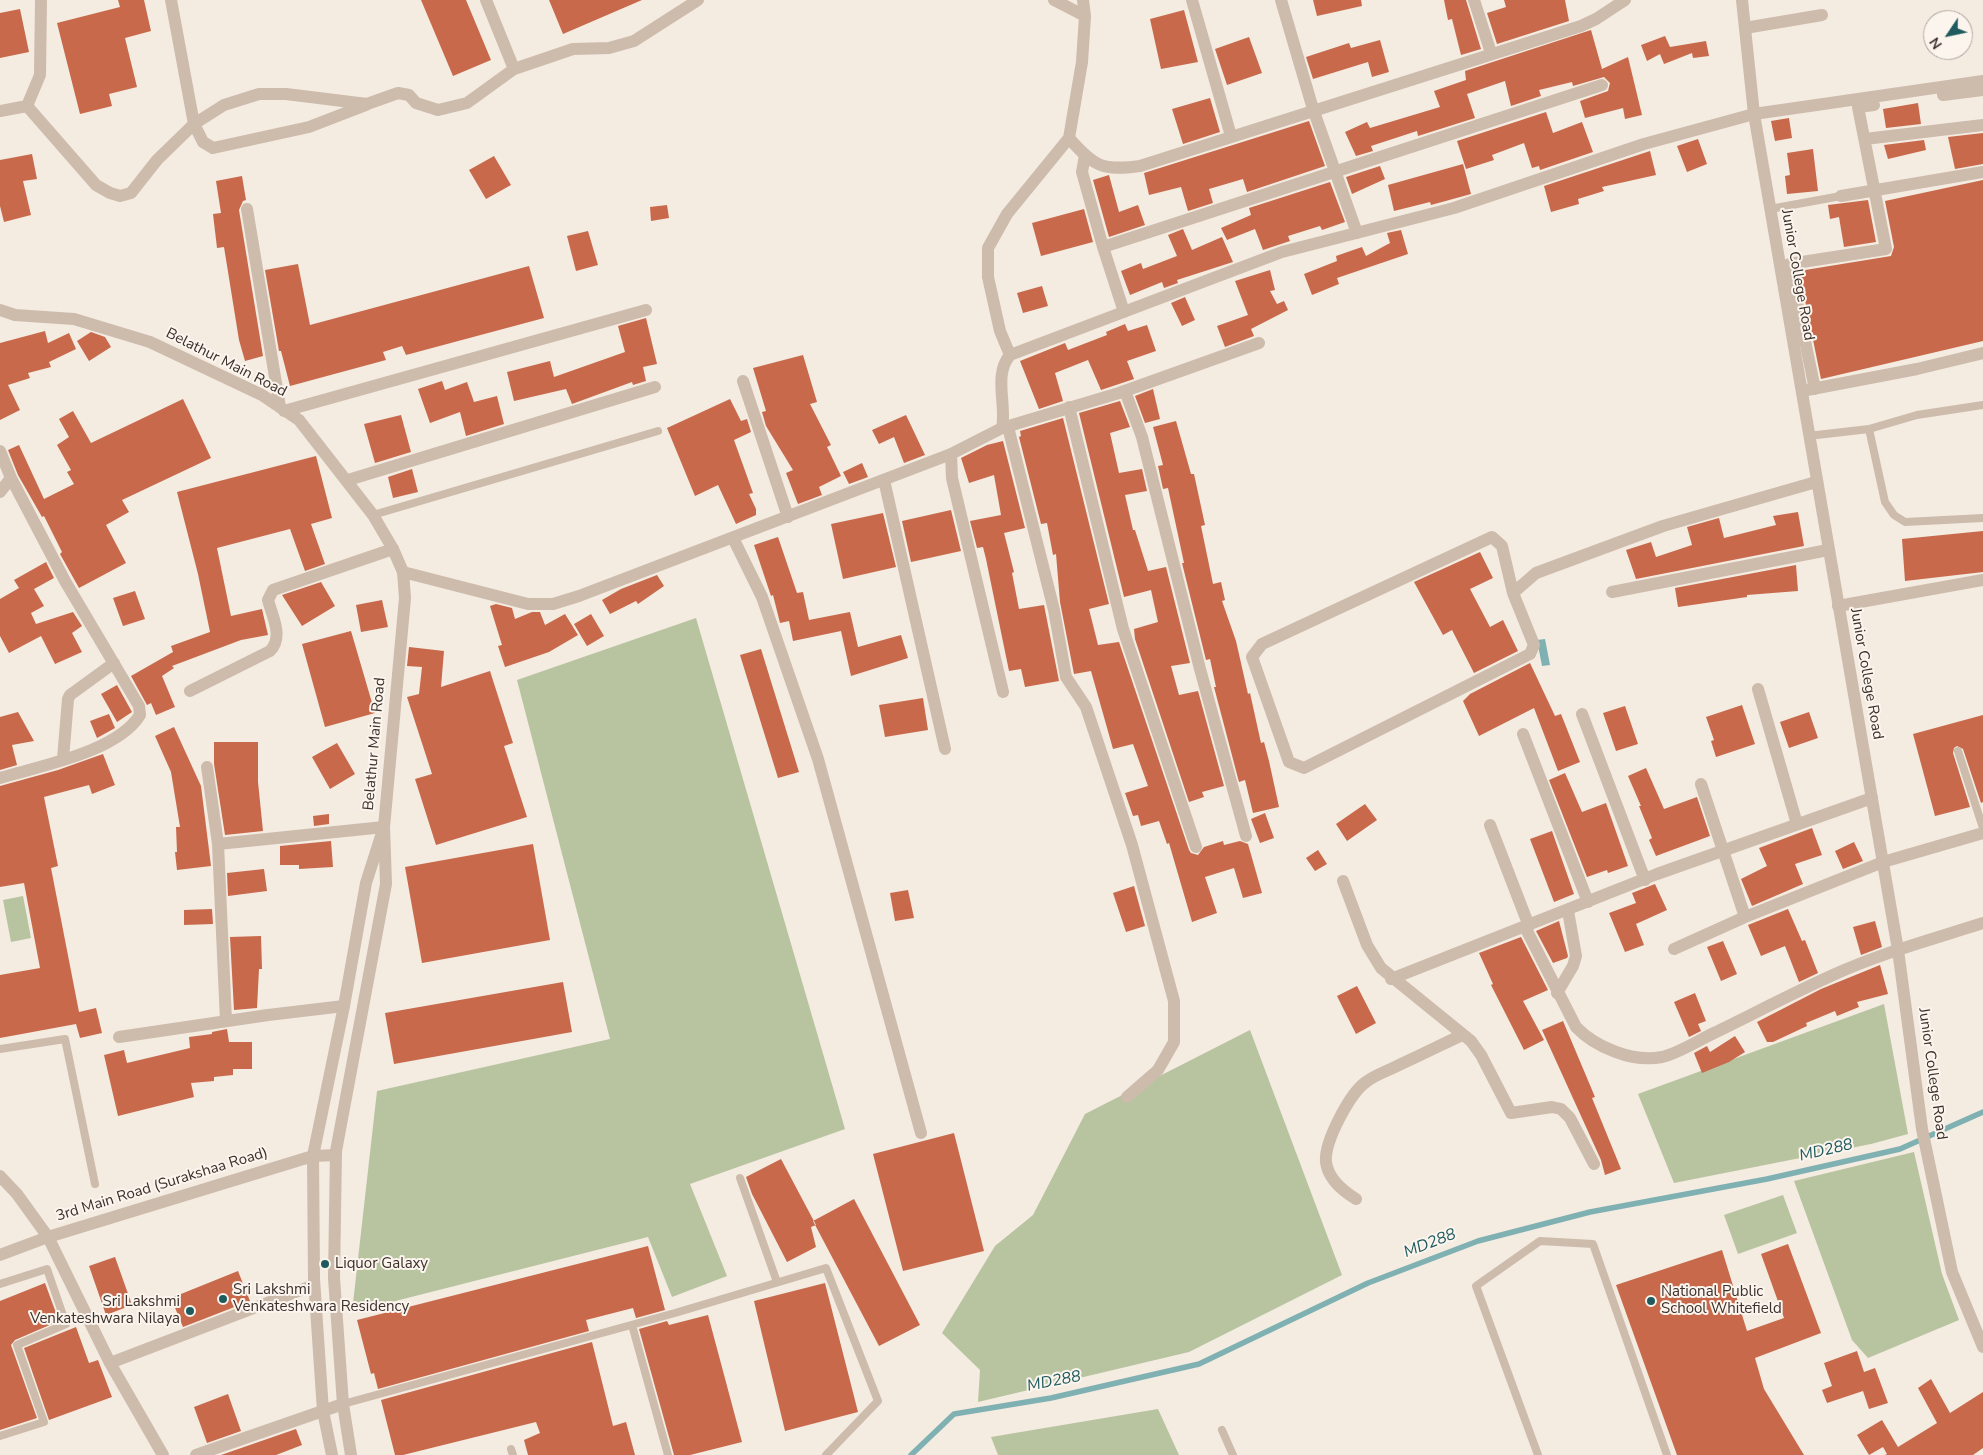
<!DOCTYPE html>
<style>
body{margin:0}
#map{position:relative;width:1983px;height:1455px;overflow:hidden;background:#f4ebe1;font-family:"Nunito Sans",sans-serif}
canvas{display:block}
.north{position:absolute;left:1923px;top:10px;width:50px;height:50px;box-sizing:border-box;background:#fbf5ee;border:1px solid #aea6a0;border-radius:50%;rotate:236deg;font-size:14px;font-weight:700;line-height:20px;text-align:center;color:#3b302b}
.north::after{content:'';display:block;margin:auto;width:18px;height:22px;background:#1f5a5e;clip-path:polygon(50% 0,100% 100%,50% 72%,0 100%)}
</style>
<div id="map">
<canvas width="1983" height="1455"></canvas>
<div class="north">N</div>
</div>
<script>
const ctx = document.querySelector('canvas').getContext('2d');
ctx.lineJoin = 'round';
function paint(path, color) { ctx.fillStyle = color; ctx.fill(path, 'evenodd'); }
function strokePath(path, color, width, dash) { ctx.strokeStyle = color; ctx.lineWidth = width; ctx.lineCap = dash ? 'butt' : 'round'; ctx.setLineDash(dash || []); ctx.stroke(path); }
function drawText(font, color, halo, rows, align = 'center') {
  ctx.font = font + ' "Nunito Sans",sans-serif'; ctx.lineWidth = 4; ctx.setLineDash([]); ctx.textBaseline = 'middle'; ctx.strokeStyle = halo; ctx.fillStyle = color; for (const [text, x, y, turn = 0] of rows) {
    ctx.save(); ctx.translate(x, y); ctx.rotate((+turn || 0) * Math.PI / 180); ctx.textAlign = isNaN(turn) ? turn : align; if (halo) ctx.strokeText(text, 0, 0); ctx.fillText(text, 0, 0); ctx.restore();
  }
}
const green = new Path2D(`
 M696,618L845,1129L690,1184L727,1276L672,1297L648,1237L352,1312L377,1091L610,1039L517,680Z
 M23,896L31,938L11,942L3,900Z
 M1884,1004L1908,1134L1871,1144L1674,1183L1638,1094Z
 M1250,1030L1342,1275L1189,1352L978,1402L980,1370L942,1333L995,1246L1033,1215L1085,1114Z
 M1914,1152L1942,1274L1959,1320L1868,1358L1852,1340L1794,1181Z
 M1783,1195L1797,1233L1738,1254L1724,1215Z
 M1158,1409L1179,1455H998L991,1437Z`);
const water = new Path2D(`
 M1545,639L1550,665L1542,666L1537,640Z`);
const stream = new Path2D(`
 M911,1455L954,1414L1051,1398L1199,1364L1368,1283L1478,1241L1590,1212L1767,1179L1900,1149L1983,1112`);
const building = new Path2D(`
 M118,0H144L151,31L125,38L137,87L109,94L112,106L80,114L57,23L120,7Z
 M421,0H466L491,60L453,76Z
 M549,0H642L563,34Z
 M1313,0H1361L1362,6L1317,16Z
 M1444,0H1466L1481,49L1461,55L1452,19L1448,20Z
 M1504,0H1565L1569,21L1497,44L1487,13L1506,7Z
 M20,9L29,52L0,58V13Z
 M1184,10L1198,62L1161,69L1150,19Z
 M1591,30L1602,69L1628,57L1642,115L1625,119L1623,108L1585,118L1580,101L1608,91L1610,83L1604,77L1573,86L1572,82L1539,90L1541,96L1511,106L1505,81L1467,94L1475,118L1418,136L1417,131L1371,146L1373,151L1356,156L1345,132L1367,122L1370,128L1440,107L1434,91L1466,80L1465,71Z
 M1665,36L1670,47L1706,41L1709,56L1693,58L1692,53L1664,64L1660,54L1647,61L1641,45Z
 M1249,37L1262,73L1227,85L1215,49Z
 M1380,40L1389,72L1372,77L1368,62L1313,79L1306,57L1349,43L1351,48Z
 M1210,98L1220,132L1183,144L1172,109Z
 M1918,103L1921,124L1886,128L1883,109Z
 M1546,112L1553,133L1582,122L1593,152L1540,170L1539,166L1532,168L1524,143L1492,155L1494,160L1466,169L1457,141Z
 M1789,118L1792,138L1775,141L1771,121Z
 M1309,121L1325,166L1247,192L1243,179L1209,189L1213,203L1188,211L1181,187L1149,195L1144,173Z
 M1983,133V164L1955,169L1948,137Z
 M1698,139L1707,164L1687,172L1677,146Z
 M1924,140L1926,150L1888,159L1884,145Z
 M1813,149L1818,191L1787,194L1785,176L1790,175L1787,153Z
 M1650,151L1656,175L1602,187L1604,191L1578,199L1579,204L1551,212L1544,186Z
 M32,154L37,179L23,181L31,215L4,222L0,206V160Z
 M494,156L511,185L486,199L469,170Z
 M1463,164L1471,194L1431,205L1430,202L1394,211L1388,185Z
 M1380,166L1385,179L1352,194L1346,177Z
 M1109,175L1119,212L1138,205L1145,225L1109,237L1093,180Z
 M242,176L246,200L243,201L239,210L263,356L245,361L239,340L224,247L217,248L213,214L221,213L216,181Z
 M1983,180V341L1821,379L1799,271L1891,256L1894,247L1885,201Z
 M1330,182L1345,222L1322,230L1320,226L1288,236L1290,241L1263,250L1255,229L1227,240L1221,228L1251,215L1249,208Z
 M1868,200L1876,242L1844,247L1839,217L1830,219L1828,205Z
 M667,205L669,218L651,221L650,207Z
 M1084,209L1093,242L1041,256L1032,223Z
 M1183,229L1192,250L1222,237L1233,262L1177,280L1178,283L1164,288L1162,282L1130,295L1121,271L1141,263L1143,269L1177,256L1168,235Z
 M1401,230L1408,254L1337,278L1339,284L1312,295L1304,274L1337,261L1336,256L1362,247L1366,256L1390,243L1387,233Z
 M588,231L598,265L576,271L567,236Z
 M298,264L310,325L529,266L544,318L406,355L402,346L383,352L386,360L290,386L281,351H279L265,270Z
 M1270,270L1275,290L1270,291L1277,304L1284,301L1288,310L1251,329L1254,336L1225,347L1217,326L1248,315L1235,281Z
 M1042,286L1048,306L1023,313L1017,293Z
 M1185,297L1195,320L1182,326L1171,303Z
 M646,318L657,364L643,367L646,381L633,385L632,382L572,404L566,389L514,401L507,372L550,361L554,377L625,352L618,326Z
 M1125,324L1128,331L1147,325L1156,351L1127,361L1134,379L1101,390L1088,360L1055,373L1063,401L1039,409L1020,361L1065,343L1068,350L1107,335L1106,332Z
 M45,331L48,343L69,333L76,349L49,362L51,367L28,373L30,378L8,385L20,410L0,420V343Z
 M91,332L105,337L111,347L89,361L77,341Z
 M803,355L817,402L810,404L831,445L827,447L841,476L819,487L822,495L798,504L786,473L793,470L766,426L762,412L766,411L753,368Z
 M442,381L445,390L467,382L474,402L497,396L504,424L466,436L460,412L430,423L418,389Z
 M1153,389L1160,419L1145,423L1135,396Z
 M183,399L211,458L122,500L129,512L106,525L126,563L79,588L60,554L62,552L44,516L42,517L18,475L8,450L19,445L44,499L74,484L67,472L71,470L57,445L69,437L59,419L73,411L91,443Z
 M730,399L741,421L747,419L751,432L734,440L753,493L749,494L756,509V515L736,524L718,485L695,496L667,428Z
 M1120,401L1130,427L1110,433L1119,473L1142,469L1147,491L1125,495L1133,530H1135L1148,571L1166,567L1190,663L1171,666L1179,695L1198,691L1224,786L1202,792L1204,797L1189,802L1135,639L1134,629L1158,622L1151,590L1124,597L1079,413Z
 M401,415L411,452L375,463L364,424Z
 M906,415L925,455L904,463L894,437L879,444L872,430Z
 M1063,418L1109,604L1089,609L1098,645L1119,642L1189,850L1191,853L1198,855L1204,847L1223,841L1224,845L1240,841L1248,844L1262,893L1243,898L1234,868L1205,877L1217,913L1192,922L1169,843L1167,844L1159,821L1141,826L1138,815L1133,816L1125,793L1148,786L1133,744L1113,749L1091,671L1074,674L1060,602L1056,554L1053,555L1047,523L1041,524L1019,437L1021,436L1020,431Z
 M1176,421L1191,474H1194L1205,525L1201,526L1213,584L1221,582L1225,600L1222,601L1236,641L1248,694L1250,693L1261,743L1264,742L1269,761L1279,807L1253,813L1245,780L1239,782L1214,687H1216L1210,659L1206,660L1182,563H1184L1168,488L1163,489L1158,466L1163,465L1153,427Z
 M1003,441L1025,528L1004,533L1014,572L1012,573L1019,609L1044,605L1059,681L1025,687L1021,669L1009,671L986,559L983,547L977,548L970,521L1001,515L994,475L969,483L961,458L987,445Z
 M316,456L332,518L311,524L325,564L305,571L290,529L217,548L231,616L262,609L268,635L241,640L172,666L174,668L162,676L175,707L156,715L151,703L147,705L131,676L173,652L171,646L210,632L198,574L177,492Z
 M862,463L868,477L849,484L843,472Z
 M412,469L418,492L393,498L388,477Z
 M951,510L961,551L911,562L902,521Z
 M1798,512L1804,546L1636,579L1626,550L1651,542L1656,557L1692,545L1687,527L1719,518L1724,538L1776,525L1773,516Z
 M883,513L896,567L843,579L831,524Z
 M1983,531V572L1905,581L1902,539Z
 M778,537L797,593L803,592L809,620L850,612L858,647L901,635L908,658L851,676L841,631L793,641L789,621L780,623L773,595L771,596L754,545Z
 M1480,552L1493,578L1470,589L1490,627L1503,620L1518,651L1474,673L1452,630L1443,635L1414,582Z
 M46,562L54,578L34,589L44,606L31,613L36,624L73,612L82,626L72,633L82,652L55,664L41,636L9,653L0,636V599L19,588L14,580Z
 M1796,565L1798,591L1747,595V597L1678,607L1675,588Z
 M657,575L664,586L638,604L636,601L610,614L602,600L621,589Z
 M321,582L335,606L302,626L282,595Z
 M135,591L145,619L123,626L113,598Z
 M382,600L388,627L361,632L356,605Z
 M496,604L512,608L515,619L532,612H540L545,625L565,614L578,635L549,652L505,667L498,646L502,645L490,606Z
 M591,614L604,636L587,646L574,624Z
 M351,631L375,713L325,727L302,644Z
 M409,647L444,651L441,687L490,671L513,743L504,746L527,817L436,845L415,779L432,774L407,697L419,694L422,667L407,666Z
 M761,649L799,772L778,778L740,655Z
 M1530,663L1555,716L1561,714L1580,762L1558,771L1534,708L1479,736L1463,701L1470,694Z
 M117,685L132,712L117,722L101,694Z
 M923,698L928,730L885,737L879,705Z
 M1742,705L1755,744L1716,757L1711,741L1714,740L1706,717Z
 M1625,706L1638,744L1616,751L1603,713Z
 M18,712L34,741L12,745L17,765L0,770V717Z
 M1809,712L1818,738L1789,748L1780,722Z
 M109,714L115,728L97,738L90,721Z
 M1983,715V802L1981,803L1963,749L1957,746L1954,748L1953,753L1970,807L1935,816L1913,734Z
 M174,727L201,786L211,866L177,870L175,852H177L176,827H180L171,772L155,736Z
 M214,742H258V782L263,831L225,835L214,764Z
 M337,743L355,774L330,789L312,757Z
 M103,754L115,785L92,794L89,785L44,797L58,866L51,868L79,1012L96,1008L102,1033L80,1038L76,1024L0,1038V975L40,968L24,883L0,887V786L58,770Z
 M1646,768L1664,809L1697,797L1710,836L1656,856L1649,840L1652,838L1639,806H1641L1628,776Z
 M1565,773L1582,812L1606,803L1628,866L1608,873L1607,870L1587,877L1549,780Z
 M1365,804L1377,820L1347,841L1336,824Z
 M1265,813L1274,838L1260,843L1251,819Z
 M329,814V824L314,826L313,816Z
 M1812,828L1822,855L1795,864L1803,884L1752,906L1741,879L1767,866L1759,848Z
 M1552,831L1574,894L1554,902L1530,839Z
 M331,841L333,867L299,869V865H280V846Z
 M1854,842L1863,861L1843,869L1835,851Z
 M533,844L550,940L422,963L405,867Z
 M1318,850L1327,864L1315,871L1306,858Z
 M264,869L267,891L228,896L227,873Z
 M1655,884L1667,910L1636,924L1644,945L1625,952L1609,913L1636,903L1632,893Z
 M1134,886L1145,926L1126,932L1113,893Z
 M908,890L914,918L895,921L890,893Z
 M212,909L213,924L184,925V910Z
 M1788,909L1802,941L1805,940L1818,973L1799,982L1785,946L1761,956L1748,925Z
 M1559,921L1568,956L1567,958L1553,963L1536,931Z
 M1875,921L1882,947L1861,955L1853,927Z
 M261,936L262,969H259L257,1008L234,1010L230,937Z
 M1521,937L1548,990L1523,1001L1544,1040L1524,1050L1491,985L1493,984L1479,953Z
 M1723,941L1737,974L1721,981L1707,947Z
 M1880,965L1888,994L1857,1002L1859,1007L1837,1016L1835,1011L1806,1023L1807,1026L1773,1042H1767L1757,1022L1821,989Z
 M563,982L572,1032L394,1064L385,1013Z
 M1357,986L1376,1023L1356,1034L1337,996Z
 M1695,993L1706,1021L1698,1024L1701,1031L1689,1037L1674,1002Z
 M1563,1021L1595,1097L1592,1098L1621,1169L1605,1175L1601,1160L1542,1030Z
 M227,1029L229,1042H252V1069H233V1075L214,1077V1081L191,1083L194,1097L118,1116L104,1055L124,1050L127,1063L190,1048L189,1037L212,1034V1032Z
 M1735,1036L1745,1052L1729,1062L1702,1073L1694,1053L1707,1046L1710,1052Z
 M954,1133L984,1251L903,1271L873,1154Z
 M781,1159L816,1225L811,1227L816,1247L787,1262L752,1194L746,1177Z
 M854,1199L920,1325L879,1346L813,1221Z
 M1788,1244L1821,1333L1755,1358L1764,1389L1804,1455H1677L1616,1285L1722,1250L1747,1331L1784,1318L1761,1254Z
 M648,1246L665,1310L636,1318L633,1308L586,1320L589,1331L378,1389L374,1373L371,1374L357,1320Z
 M115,1257L132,1305L106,1315L89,1266Z
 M238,1271L250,1301L183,1327L171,1298Z
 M45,1283L59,1321L15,1340L11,1345L37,1418L0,1430V1301Z
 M825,1283L858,1412L785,1431L754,1301Z
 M708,1315L742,1442L690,1455H674L639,1329L667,1321L669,1325Z
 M76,1327L89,1363L98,1360L112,1397L49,1420L24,1348Z
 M592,1342L613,1426L626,1422L635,1455H528L524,1440L540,1433L536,1422L403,1455H395L381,1400Z
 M1857,1351L1864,1372L1875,1368L1888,1403L1869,1409L1863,1391L1827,1403L1822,1390L1832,1386L1824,1363Z
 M1931,1379L1950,1413L1983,1392V1448L1973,1455H1885L1887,1454L1883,1447L1869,1455L1857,1435L1882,1420L1898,1447L1937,1423L1918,1388Z
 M228,1394L241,1431L207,1443L194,1407Z
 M296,1429L302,1445L276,1455H221Z`);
const service = new Path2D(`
 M1770,209L1841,196
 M1869,429L1885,502L1894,515L1905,522L1983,518
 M1808,436L1869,429L1917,415L1983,405
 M373,515L658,431
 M1958,751L1983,828
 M0,1049L65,1039L95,1184
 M740,1178L777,1282
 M0,1284L47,1269L66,1324L17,1345L44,1422L0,1436
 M632,1325L668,1455
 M343,1404L675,1313L826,1268L878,1401L826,1455
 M1222,1430L1233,1455
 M511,1449L513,1455
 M1538,1455L1476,1286L1540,1241L1593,1244L1667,1455`);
const minor = new Path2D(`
 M171,0L194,124L224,105L259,94H286L367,104L398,93L409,95L416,103L438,110L467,103L514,69L573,49L609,48L634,41L698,0
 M486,0L514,69
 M1054,0L1085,16
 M1192,0L1231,136
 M1281,0L1313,109L1357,233
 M1474,0L1491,53
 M1745,28L1822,15
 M1943,95L1983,90
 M27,106L40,75L41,0
 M0,111L27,106L96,185L110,193L120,196L131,193L157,160L194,124L203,142L213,148L309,127L366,105
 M1069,138C1094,167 1103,171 1140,166L1581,26L1596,19L1625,0
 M1865,139L1983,125
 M1085,155L1082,172L1103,247
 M1841,196L1983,172
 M247,209L280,407
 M1124,312L1103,247L1602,85
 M1010,355L1000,331L988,277V248L1007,214L1069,138L1082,62L1085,16L1083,0
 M743,381L788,517
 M1815,389L1789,264L1886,249L1858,107L1874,105
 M1807,390L1917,369L1983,353
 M1125,391L1142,437L1200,669L1246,836
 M1069,407L1123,629L1196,847
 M284,411L646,310
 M1008,427L1054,610L1066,677L1086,707L1132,845L1174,1001V1042L1158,1070L1127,1097
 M1002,428C1007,405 993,375 1010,355L1282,252L1454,208L1644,144L1754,114L1983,81
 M0,451L11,478L65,581L139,706L140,715C117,752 40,766 0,778
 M951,454L952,478L1003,692
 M348,480L655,387
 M884,480L945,749
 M0,492L11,478
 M733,538L762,597L818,759L921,1133
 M403,572L528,604H553L579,596L951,454L1002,428L1119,393L1259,343
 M1612,592L1828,550
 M1513,593L1502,546L1492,537L1262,644L1252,657L1289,762L1304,768L1530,654L1534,645L1513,593L1536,573L1663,526L1816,482
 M1838,606L1983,580
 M1758,689L1797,824
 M190,691L270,651C284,637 272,616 268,600L273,590L393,549
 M1582,714L1645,880
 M1523,734L1588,902
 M63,759L68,699L70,695L114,663
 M207,767L218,844L226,1021
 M1701,784L1745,917
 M1490,825L1529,926
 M218,844L384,827
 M1343,881L1367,945L1381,968L1471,1041L1481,1055L1511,1113L1552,1107L1561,1109L1570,1118L1594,1164
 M1525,927L1576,1027C1595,1047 1633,1063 1662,1057C1679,1053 1697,1041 1714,1033C1753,1014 1793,993 1833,975C1881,953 1933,939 1983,923
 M1674,949L1745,917L1883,862L1983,833
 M1391,979L1657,874L1872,798
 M1557,993L1573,966L1576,956L1568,911
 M119,1037L268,1015L344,1006
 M0,1176L17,1194L48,1237L110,1363
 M1356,1199C1343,1191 1328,1179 1326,1162C1324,1142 1350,1093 1366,1082C1375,1075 1387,1071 1397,1066C1419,1056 1441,1045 1462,1035
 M0,1255L48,1237L313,1156L336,1155
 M163,1455L110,1363L314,1285
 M196,1455L343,1404`);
const tertiary = new Path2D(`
 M1742,0L1754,114L1898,950L1922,1129L1952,1272L1983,1347
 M0,310L15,315L74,319L150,342L262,395L299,420L373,515L393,549L403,572L405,598L384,827L386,884L336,1151L334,1278L343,1404L351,1455
 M332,1455L323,1411L314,1279L313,1156L344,1006L366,883L381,836`);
const markers = [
 [325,1264,5,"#1f5a5e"],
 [223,1299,5,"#1f5a5e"],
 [1651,1301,5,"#1f5a5e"],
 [190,1311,5,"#1f5a5e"]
];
const streetNames = [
 ["Junior College Road",1797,275,80],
 ["Belathur Main Road",226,363,27],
 ["Junior College Road",1866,674,80],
 ["Belathur Main Road",375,744,-85],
 ["Junior College Road",1932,1074,82],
 ["3rd Main Road (Surakshaa Road)",162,1185,-17]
];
const poiNames = [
 ["Liquor Galaxy",335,1264],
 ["Sri Lakshmi",233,1290],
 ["Venkateshwara Residency",233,1307],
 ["National Public",1661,1292],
 ["School Whitefield",1661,1309],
 ["Sri Lakshmi",180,1302,"right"],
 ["Venkateshwara Nilaya",180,1319,"right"]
];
const waterNames = [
 ["MD288",1826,1151,-13],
 ["MD288",1430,1244,-21],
 ["MD288",1054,1382,-11]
];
paint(green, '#b8c4a0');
paint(water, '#7fb0b2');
strokePath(stream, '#7fb0b2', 5.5);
paint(building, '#c8694b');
strokePath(service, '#cdbbac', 8);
strokePath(minor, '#cdbbac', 12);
strokePath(tertiary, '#cdbbac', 12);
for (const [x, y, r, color] of markers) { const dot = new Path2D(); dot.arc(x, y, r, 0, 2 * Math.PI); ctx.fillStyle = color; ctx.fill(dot); strokePath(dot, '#fbf5ee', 2); }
drawText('15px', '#3b302b', '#fbf5ee', streetNames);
drawText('15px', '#3b302b', '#fbf5ee', poiNames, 'left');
drawText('italic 16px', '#1f5a5e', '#fbf5ee', waterNames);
</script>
